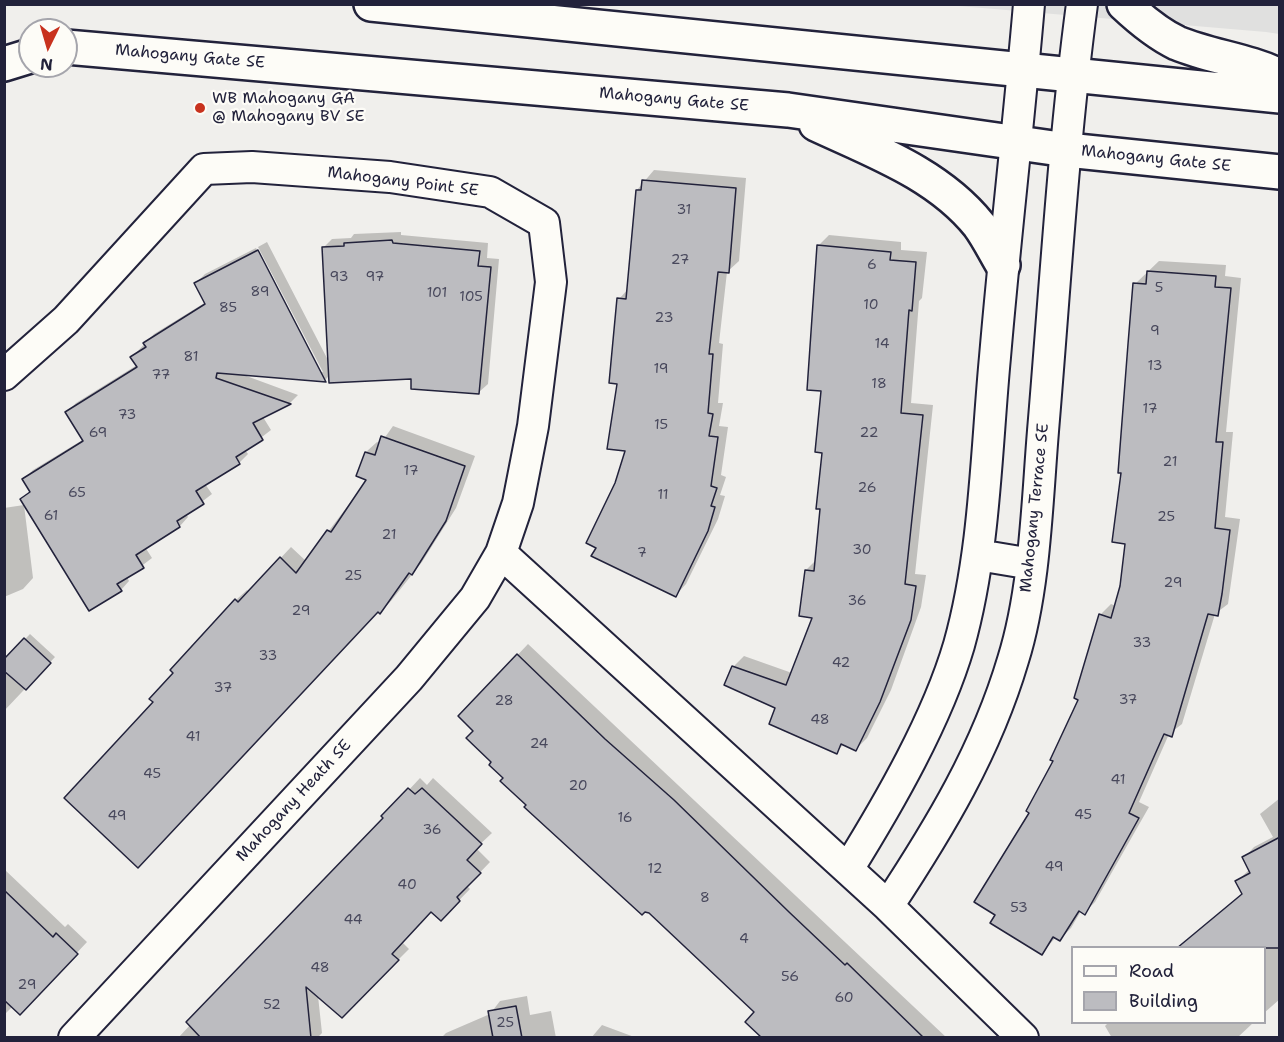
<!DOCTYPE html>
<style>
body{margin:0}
#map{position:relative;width:1284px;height:1042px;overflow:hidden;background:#f0efec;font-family:"Shantell Sans",sans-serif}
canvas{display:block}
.frame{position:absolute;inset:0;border:6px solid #22223b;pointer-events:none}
.legend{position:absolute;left:1071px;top:946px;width:195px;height:78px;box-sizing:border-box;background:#fdfcf7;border:2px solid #a5a5ac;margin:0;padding:8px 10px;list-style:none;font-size:18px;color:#22223b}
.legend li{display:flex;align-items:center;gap:12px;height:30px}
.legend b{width:30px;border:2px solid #a5a5ac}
.north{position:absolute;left:18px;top:18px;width:60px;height:60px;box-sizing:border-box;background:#fdfcf7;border:2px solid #a5a5ac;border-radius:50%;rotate:185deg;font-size:16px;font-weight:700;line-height:24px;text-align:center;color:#22223b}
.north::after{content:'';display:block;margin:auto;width:21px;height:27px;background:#c8321e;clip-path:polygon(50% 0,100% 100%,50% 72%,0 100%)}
</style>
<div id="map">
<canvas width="1284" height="1042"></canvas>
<div class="frame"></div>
<ul class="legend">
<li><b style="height:8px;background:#fdfcf7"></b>Road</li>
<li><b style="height:16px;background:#bcbcc0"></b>Building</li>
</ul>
<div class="north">N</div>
</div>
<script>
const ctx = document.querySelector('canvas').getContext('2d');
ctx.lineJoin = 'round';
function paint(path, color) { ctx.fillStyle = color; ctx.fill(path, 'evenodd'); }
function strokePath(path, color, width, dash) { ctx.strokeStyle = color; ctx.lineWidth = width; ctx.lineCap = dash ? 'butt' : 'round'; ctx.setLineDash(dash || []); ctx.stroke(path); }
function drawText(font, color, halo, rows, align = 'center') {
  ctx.font = font + ' "Shantell Sans",sans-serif'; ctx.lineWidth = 4.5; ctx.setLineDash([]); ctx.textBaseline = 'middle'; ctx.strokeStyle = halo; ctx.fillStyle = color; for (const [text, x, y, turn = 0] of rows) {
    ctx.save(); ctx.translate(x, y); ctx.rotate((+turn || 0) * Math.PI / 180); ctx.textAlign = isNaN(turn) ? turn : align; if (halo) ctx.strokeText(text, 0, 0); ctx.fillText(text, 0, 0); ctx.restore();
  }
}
const built = new Path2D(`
 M947,5H1279V34L1266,32Z`);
const shadow = new Path2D(`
 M654,170L746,178L739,261L727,272L719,343L723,344L718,403H723L719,426L728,427L721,475L726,477L720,495L725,496L718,519L686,584L676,595L598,547L627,450L619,383V299L629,288L637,190Z
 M401,232V235L488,243L487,258L499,259L488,384L479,392L413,377L330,375L325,380L241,374L298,395L290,403L263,417L271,430L245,450L248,454L239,463L205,484L212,494L186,514L188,517L180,526L145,547L152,558L127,577L129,581L121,590L22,499L31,490L24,479L33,470L84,439L67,412L76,403L137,365L132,357L154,334L206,302L196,283L205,274L256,248L319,372H323L258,247L267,242L330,364L323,248L332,239L351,238L354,234Z
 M829,235L901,242V250L927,252L922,298L919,301L911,403L933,405L915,574L926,575L921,607L891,690L867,738L856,749L844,744L836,752L777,708L733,667L744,656L792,673L814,617L806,570L816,560L821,508L823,451L818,246Z
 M1159,261L1226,265L1225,276L1241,278L1226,432H1233L1225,517L1240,519L1228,604L1215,614L1182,724L1169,734L1139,802L1149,807L1095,902L1084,913L1081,911L1071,928L1060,939L1056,937L1042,953L1032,812L1080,699L1100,615L1111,604L1116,606L1121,586L1127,542L1123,472L1135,284Z
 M393,426L475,456L456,508L422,562L391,601L380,612L378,610L218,784L138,865L155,702L236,600L247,590L249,592L291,547L306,561L368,479L366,452L377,442L381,443Z
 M24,505L33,578L23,589L4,597V508Z
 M30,634L55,657L4,711V661Z
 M528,644L947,1038H774L756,1012L650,912L528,805L494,762L475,730L460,716Z
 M420,778L427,785L433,778L492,833L476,848L490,862L467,886L470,889L441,919L432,910L402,942L409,949L342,1016L318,996L322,1033L317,1038H178Z
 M1280,798V999L1264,1013V948L1237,881L1250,869L1244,858L1254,847L1273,837L1260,814Z
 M4,869L65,927L68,924L87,942L31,1002L13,1006L4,1015Z
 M527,996L530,1015L551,1011L556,1038H441L446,1033L490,1014L500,1001Z
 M1109,1022H1254L1237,1038H1112L1105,1026Z
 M602,1025L637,1038H591Z`);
const building = new Path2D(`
 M642,180L736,188L729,273L718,272L709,354H713L708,413L713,414L709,436L718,437L711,486L717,488L711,506L715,507L708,531L676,597L591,556L596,548L586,543L615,483L625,451L607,449L617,384L609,383L617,298L626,299L636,190H641Z
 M392,240L393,243L480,251L478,266L491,267L479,394L411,389V379L329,383L322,247L344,246V243Z
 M817,245L891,252L890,260L916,262L912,311L909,310L901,413L923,415L905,584L916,586L911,620L880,702L856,751L841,744L837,754L769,724L775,708L724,685L732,666L786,685L812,618L799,616L805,570L814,571L820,509H816L822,453L815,452L821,391L807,390Z
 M258,250L326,382L217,373L216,378L291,404L253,423L263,440L236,457L240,464L196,491L204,504L177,521L180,527L136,555L144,568L117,584L122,591L89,611L20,499L30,492L22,479L83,441L65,412L137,367L130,357L146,347L143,343L205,304L194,283Z
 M1147,271L1216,276L1215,287L1231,288L1216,442H1223L1215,528L1230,530L1222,594L1218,616L1208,614L1172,737L1164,734L1129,813L1139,818L1085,915L1079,911L1060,941L1053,937L1042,955L990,923L995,915L974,902L1029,813L1026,811L1053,761L1050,760L1078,700L1074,698L1099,614L1111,618L1120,586L1125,544L1112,542L1121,473H1118L1128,344L1133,283L1146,284Z
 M381,436L465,466L446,521L412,575L409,573L380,614L378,612L138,868L64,798L153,702L149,699L173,673L170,670L235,599L238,602L280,557L296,573L327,530L331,532L366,480L356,476L365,452L375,455Z
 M24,638L51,663L26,690L4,671V659Z
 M517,654L605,739L674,800L789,912L845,965L847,963L924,1038H762L745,1022L754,1012L649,913L645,912L642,915L524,807L526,805L500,781L503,778L489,765L491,762L466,738L473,731L458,716Z
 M408,788L415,794L422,788L482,844L467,860L481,873L457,897L460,901L441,921L431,912L392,954L399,960L342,1018L306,987L311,1038H201L186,1022L383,818L381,816Z
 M1280,837V948H1177L1242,894L1235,881L1250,873L1242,857Z
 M4,890L53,937L56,933L78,954L20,1015L4,1000Z
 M516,1006L522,1038H493L488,1011Z`);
const minor = new Path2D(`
 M4,375L66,320L204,169L252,167L390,177L490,192L544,223L551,282L533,426L518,503L501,553L475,598L409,678L74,1038
 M501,553L888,906L1023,1038
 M978,555L1032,564
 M848,869C889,803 937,720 959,645C985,552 986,453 995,357C1005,239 1019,122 1029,4
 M888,906C940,827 986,751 1013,660C1035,590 1037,504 1043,431C1055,289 1063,146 1082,4`);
const tertiary = new Path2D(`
 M371,4L1280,96
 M1124,4C1140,19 1158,34 1177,43C1211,57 1247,60 1280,76
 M66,47L788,110L1067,150L1280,172
 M4,64L30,56
 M816,124C874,151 938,174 979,225C988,237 995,252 1003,265`);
const markers = [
 [200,108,6,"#c8321e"]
];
const numberNames = [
 ["31",684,210],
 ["27",680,260],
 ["6",872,265],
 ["93",339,277],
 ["97",375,277],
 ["5",1159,288],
 ["89",260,292],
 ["101",437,293],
 ["105",471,297],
 ["10",871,305],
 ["85",228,308],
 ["23",664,318],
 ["9",1155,331],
 ["14",882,344],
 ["81",191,357],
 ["13",1155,366],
 ["19",661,369],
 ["77",161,375],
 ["18",879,384],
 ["17",1150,409],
 ["73",127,415],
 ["15",661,425],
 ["69",98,433],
 ["22",869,433],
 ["21",1170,462],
 ["17",411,471],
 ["26",867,488],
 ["65",77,493],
 ["11",663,495],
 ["61",51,516],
 ["25",1166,517],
 ["21",389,535],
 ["30",862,550],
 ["7",642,553],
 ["25",353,576],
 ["29",1173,583],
 ["36",857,601],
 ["29",301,611],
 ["33",1142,643],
 ["33",268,656],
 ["42",841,663],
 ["37",223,688],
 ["37",1128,700],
 ["28",504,701],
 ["48",820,720],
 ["41",193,737],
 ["24",539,744],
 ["45",152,774],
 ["41",1118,780],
 ["20",578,786],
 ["45",1083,815],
 ["49",117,816],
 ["16",625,818],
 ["36",432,830],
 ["49",1054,867],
 ["12",655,869],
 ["40",407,885],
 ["8",705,898],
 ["53",1019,908],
 ["44",353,920],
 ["4",744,939],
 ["48",320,968],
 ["56",790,977],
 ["29",27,985],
 ["60",844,998],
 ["52",272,1005],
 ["25",505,1023]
];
const streetNames = [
 ["Mahogany Gate SE",190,57,5],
 ["Mahogany Gate SE",674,100,5],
 ["Mahogany Gate SE",1156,159,6],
 ["Mahogany Point SE",403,182,7],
 ["Mahogany Terrace SE",1035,508,-84],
 ["Mahogany Heath SE",294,801,-47]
];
const poiNames = [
 ["WB Mahogany GA",212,99],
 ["@ Mahogany BV SE",212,117]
];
paint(built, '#e0e0df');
paint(shadow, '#0003');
paint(building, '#bcbcc0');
strokePath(building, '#22223b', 1.5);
strokePath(minor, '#22223b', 34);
strokePath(tertiary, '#22223b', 38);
strokePath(minor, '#fdfcf7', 30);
strokePath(tertiary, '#fdfcf7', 33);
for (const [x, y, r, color] of markers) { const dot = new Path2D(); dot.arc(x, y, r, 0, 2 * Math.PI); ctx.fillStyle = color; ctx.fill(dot); strokePath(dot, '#fdfcf7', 2); }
drawText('14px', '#48485c', null, numberNames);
drawText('16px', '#22223b', '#fdfcf7', streetNames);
drawText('16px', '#22223b', '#fdfcf7', poiNames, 'left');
</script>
